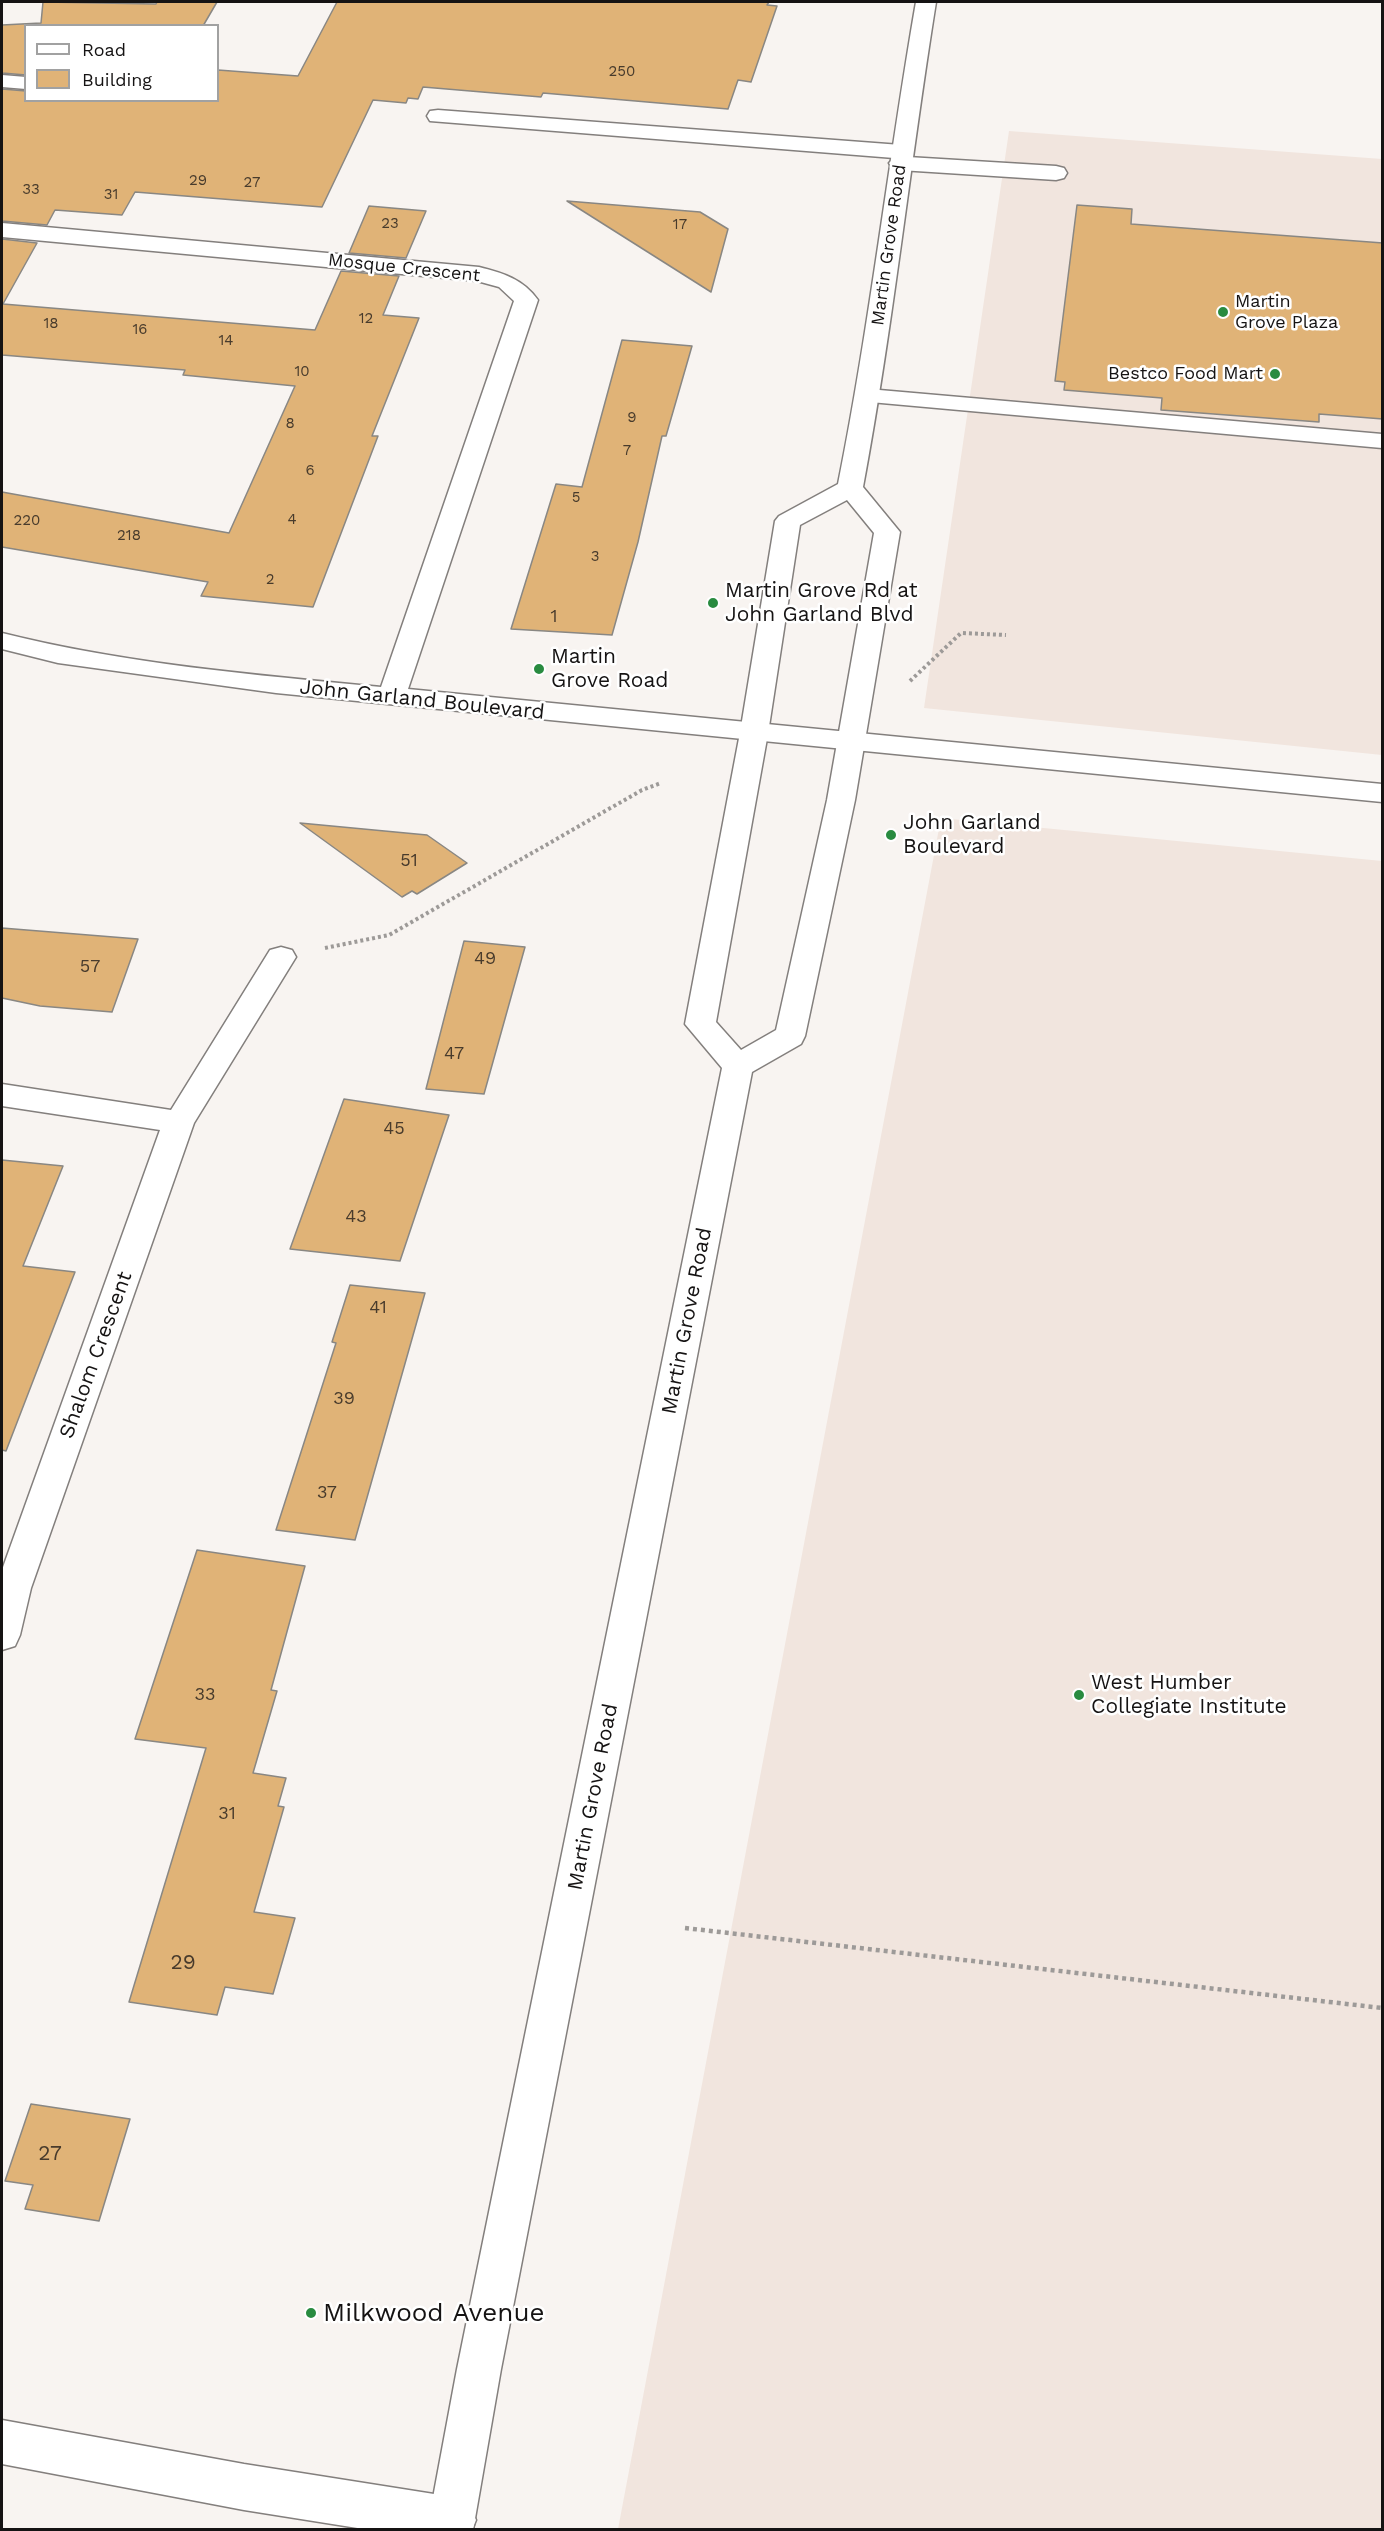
<!DOCTYPE html>
<style>
body{margin:0}
#map{position:relative;width:1384px;height:2531px;overflow:hidden;background:#f8f4f1;font-family:"Work Sans",sans-serif}
canvas{display:block}
.frame{position:absolute;inset:0;border:3px solid #151313;pointer-events:none}
.legend{position:absolute;left:24px;top:24px;width:195px;height:78px;box-sizing:border-box;background:#fff;border:2px solid #a1a1a1;margin:0;padding:8px 10px;list-style:none;font-size:18px;color:#151313}
.legend li{display:flex;align-items:center;gap:12px;height:30px}
.legend b{width:30px;border:2px solid #a1a1a1}
</style>
<div id="map">
<canvas width="1384" height="2531"></canvas>
<div class="frame"></div>
<ul class="legend">
<li><b style="height:8px;background:#fff"></b>Road</li>
<li><b style="height:16px;background:#e0b377"></b>Building</li>
</ul>
</div>
<script>
const ctx = document.querySelector('canvas').getContext('2d');
ctx.lineJoin = 'round';
function paint(path, color) { ctx.fillStyle = color; ctx.fill(path, 'evenodd'); }
function strokePath(path, color, width, dash) { ctx.strokeStyle = color; ctx.lineWidth = width; ctx.lineCap = dash ? 'butt' : 'round'; ctx.setLineDash(dash || []); ctx.stroke(path); }
function drawText(font, color, halo, rows, align = 'center') {
  ctx.font = font + ' "Work Sans",sans-serif'; ctx.lineWidth = 5; ctx.setLineDash([]); ctx.textBaseline = 'middle'; ctx.strokeStyle = halo; ctx.fillStyle = color; for (const [text, x, y, turn = 0] of rows) {
    ctx.save(); ctx.translate(x, y); ctx.rotate((+turn || 0) * Math.PI / 180); ctx.textAlign = isNaN(turn) ? turn : align; if (halo) ctx.strokeText(text, 0, 0); ctx.fillText(text, 0, 0); ctx.restore();
  }
}
const built = new Path2D(`
 M1009,131L1382,159V755L924,708Z
 M941,818L1382,861V2529H618Z`);
const building = new Path2D(`
 M43,2L156,4L157,2H217L203,26H26V75L2,73V25L41,23Z
 M337,2H769L767,5L777,6L751,82L738,80L728,109L543,93L541,97L423,87L418,99L408,98L406,103L373,100L322,207L135,192L122,215L55,210L47,225L2,221V89L26,91V100H218V70L298,76Z
 M567,201L700,212L728,229L711,292Z
 M1077,205L1132,209L1131,224L1383,243V419L1319,414V422L1161,410L1162,398L1064,390L1065,382L1055,381Z
 M369,206L426,211L406,258L349,253Z
 M2,239L37,243L3,304L315,330L341,271L399,276L383,315L419,318L372,436H378L313,607L201,596L208,582L2,547V492L229,533L295,386L183,375L185,370L2,355Z
 M622,340L692,346L666,436H662L638,542L612,635L511,629L556,484L582,487Z
 M300,823L427,835L467,863L417,894L412,891L402,897Z
 M2,928L138,939L112,1012L40,1006L2,998Z
 M464,941L525,947L484,1094L426,1089Z
 M344,1099L449,1115L400,1261L290,1249Z
 M2,1160L63,1166L23,1266L75,1272L6,1451L2,1450Z
 M350,1285L425,1293L355,1540L276,1530L336,1343L332,1342Z
 M197,1550L305,1566L271,1690L277,1691L253,1773L286,1778L278,1806L284,1807L254,1912L295,1918L273,1994L225,1987L217,2015L129,2002L206,1748L135,1739Z
 M31,2104L130,2119L99,2221L25,2209L33,2185L5,2181Z`);
const pathFar1 = new Path2D(`
 M910,681L961,633L1006,635
 M325,948L389,935L642,790L661,783`);
const path = new Path2D(`
 M685,1928L1382,2008`);
const minor = new Path2D(`
 M2,75L26,77V89L2,87Z
 M438,110L901,145L909,147L912,152L908,157L1056,166L1064,168L1067,173L1064,178L1056,180L900,170L892,168L889,163L894,158L430,121L427,116L430,111Z
 M2,223L479,267C503,273 523,279 538,300L408,689L1382,784V802L276,693L58,663L2,649V633C125,664 255,675 381,687L514,301L499,287L477,281L2,237Z
 M868,389L1382,434V448L859,401L856,396L859,391Z
 M281,947L292,950L296,957L194,1123L31,1588L20,1635L15,1646L2,1650V1570L160,1130L2,1106V1084L171,1110L270,950Z
 M2,2420L244,2464L453,2497L469,2504L476,2520L472,2530H370L244,2510L2,2464Z`);
const major = new Path2D(`
 M916,2H936C910,163 893,327 863,487L900,532L855,800L805,1036L801,1044L752,1072L501,2369L473,2530H427L457,2369L722,1068L685,1024L740,733L775,521L779,516L838,484C870,325 888,162 916,2ZM847,500L874,533L827,800L776,1030L741,1050L716,1022L768,733L800,525Z`);
const markers = [
 [1223,312,6,"#298b40"],
 [1275,374,6,"#298b40"],
 [713,603,6,"#298b40"],
 [539,669,6,"#298b40"],
 [891,835,6,"#298b40"],
 [1079,1695,6,"#298b40"],
 [311,2313,6,"#298b40"]
];
const farNumbernames = [
 ["250",622,72],
 ["29",198,181],
 ["27",252,183],
 ["33",31,190],
 ["31",111,195],
 ["23",390,224],
 ["17",680,225],
 ["12",366,319],
 ["18",51,324],
 ["16",140,330],
 ["14",226,341],
 ["10",302,372],
 ["9",632,418],
 ["8",290,424],
 ["7",627,451],
 ["6",310,471],
 ["5",576,498],
 ["4",292,520],
 ["220",27,521],
 ["218",129,536],
 ["3",595,557],
 ["2",270,580]
];
const farStreetnames = [
 ["Martin Grove Road",889,245,-82],
 ["Mosque Crescent",404,268,6]
];
const farPoinames = [
 ["Martin",1235,302],
 ["Grove Plaza",1235,323],
 ["Bestco Food Mart",1263,374,"right"]
];
const numberNames = [
 ["1",554,617],
 ["51",409,861],
 ["49",485,959],
 ["57",90,967],
 ["47",454,1054],
 ["45",394,1129],
 ["43",356,1217],
 ["41",378,1308],
 ["39",344,1399],
 ["37",327,1493],
 ["33",205,1695],
 ["31",227,1814]
];
const poiNames = [
 ["Martin Grove Rd at",725,591],
 ["John Garland Blvd",725,615],
 ["Martin",551,657],
 ["Grove Road",551,681],
 ["John Garland",903,823],
 ["Boulevard",903,847],
 ["West Humber",1091,1683],
 ["Collegiate Institute",1091,1707]
];
const streetNames = [
 ["John Garland Boulevard",422,700,6],
 ["Martin Grove Road",687,1321,-79],
 ["Shalom Crescent",96,1355,-70],
 ["Martin Grove Road",593,1797,-79]
];
const nearNumbernames = [
 ["29",183,1963],
 ["27",50,2154]
];
const nearPoinames = [
 ["Milkwood Avenue",323,2313]
];
paint(built, '#f1e5de');
paint(building, '#e0b377');
strokePath(building, '#898783', 1.5);
strokePath(minor, '#837f7d', 3);
strokePath(major, '#837f7d', 3);
strokePath(pathFar1, '#9d9a98', 4, [3, 3]);
strokePath(path, '#9d9a98', 4.5, [4, 4]);
paint(minor, '#fff');
paint(major, '#fff');
for (const [x, y, r, color] of markers) { const dot = new Path2D(); dot.arc(x, y, r, 0, 2 * Math.PI); ctx.fillStyle = color; ctx.fill(dot); strokePath(dot, '#fff', 2); }
drawText('15px', '#483b2c', null, farNumbernames);
drawText('18px', '#151313', '#fff', farStreetnames);
drawText('18px', '#151313', '#fff', farPoinames, 'left');
drawText('18px', '#483b2c', null, numberNames);
drawText('21px', '#151313', '#fff', poiNames, 'left');
drawText('21px', '#151313', '#fff', streetNames);
drawText('21px', '#483b2c', null, nearNumbernames);
drawText('26px', '#151313', '#fff', nearPoinames, 'left');
</script>
